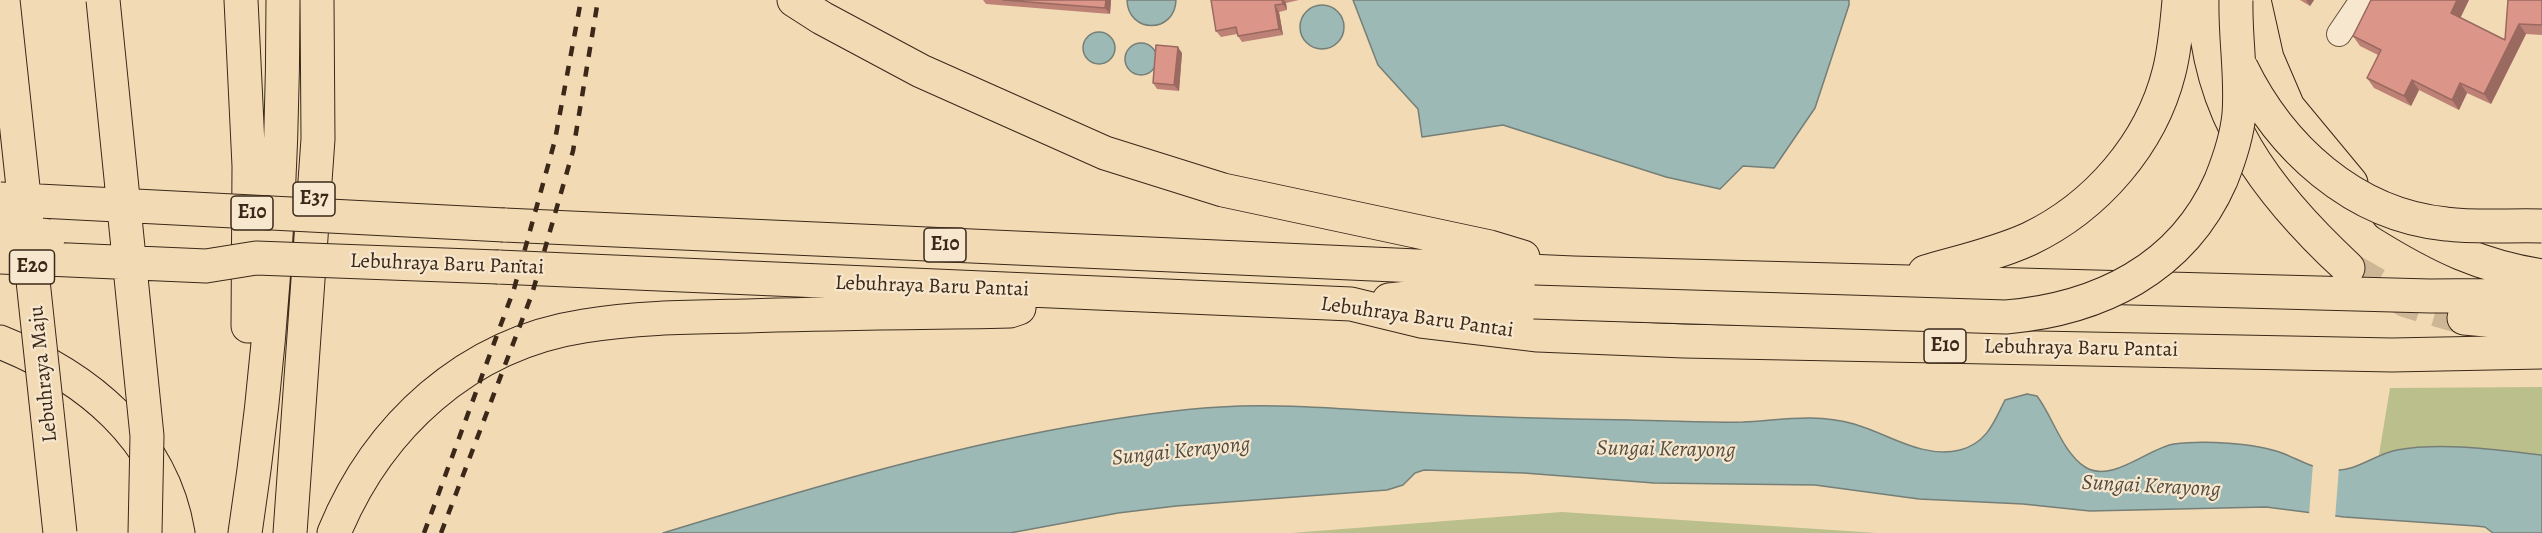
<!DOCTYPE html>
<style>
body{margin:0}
canvas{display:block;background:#f1dab4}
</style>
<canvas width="2542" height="533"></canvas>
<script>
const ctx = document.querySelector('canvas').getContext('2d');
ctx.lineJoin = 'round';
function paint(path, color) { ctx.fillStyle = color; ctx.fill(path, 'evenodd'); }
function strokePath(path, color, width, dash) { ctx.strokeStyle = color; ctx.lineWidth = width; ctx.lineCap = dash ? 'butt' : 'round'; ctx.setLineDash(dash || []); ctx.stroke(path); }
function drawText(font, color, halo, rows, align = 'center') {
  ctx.font = font + ' Alegreya,serif'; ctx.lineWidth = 4.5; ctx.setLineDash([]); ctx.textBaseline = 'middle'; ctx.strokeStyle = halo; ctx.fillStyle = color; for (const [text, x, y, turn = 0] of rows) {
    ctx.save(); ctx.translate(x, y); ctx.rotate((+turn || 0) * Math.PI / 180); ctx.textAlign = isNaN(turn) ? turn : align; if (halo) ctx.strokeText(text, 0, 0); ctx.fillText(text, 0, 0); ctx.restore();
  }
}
const green = new Path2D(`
 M2542,387V455L2414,448L2379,455L2390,388Z
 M1562,512L1877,533H1291Z`);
const water = new Path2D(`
 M1127,0H1176C1175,34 1128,34 1127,0Z
 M1353,0H1849V5L1815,108L1774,168L1743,166L1720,189L1666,177L1503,125L1422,137L1418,109L1378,65Z
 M1300 27a22 22 0 1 1 44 0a22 22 0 1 1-44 0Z
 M1083 48a16 16 0 1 1 32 0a16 16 0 1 1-32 0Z
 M1125 59a16 16 0 1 1 32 0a16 16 0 1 1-32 0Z
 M2027,394L2037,396C2053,417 2062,452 2085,467C2112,484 2148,448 2174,444C2203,440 2255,443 2282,453C2300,460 2313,469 2333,470C2356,472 2375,454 2397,450C2443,442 2496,450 2542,455V533H2493L2485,527L2476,526L2344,517L2266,507L2090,511L2023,504L1919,499L1815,485L1654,483L1524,473L1424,470L1415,473L1403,485L1387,490L1176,506L1118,513L1010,533H663C797,492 930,452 1068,427C1118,418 1169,410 1220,407C1285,403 1350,410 1415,413C1487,417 1559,419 1631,420C1668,421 1706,423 1743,422C1781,420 1816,413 1854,424C1889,434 1922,459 1960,450C1987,443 1994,422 2005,400Z`);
const pier = new Path2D(`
 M2313,464L2339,467L2335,519L2309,515Z`);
const highwayTunnel = new Path2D(`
 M2348,268L2406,301L2464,318`);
const minor = new Path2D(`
 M2339,34L2362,0`);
const highway = new Path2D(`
 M241,0L249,166L248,326
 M794,0L822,18L921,71L1105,153L1223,190L1490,247L1523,257
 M2204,0C2207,115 2267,193 2348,268
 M2254,0L2267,58L2288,107L2351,183
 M2388,214C2441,247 2480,266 2542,276
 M504,225L1573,273L2430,296L2542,295
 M498,267L1351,304L1421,321L1538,335L1684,341L2392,355L2542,352
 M1925,272C1959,262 1996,254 2029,239C2096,207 2151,144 2169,72C2175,49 2177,24 2179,0
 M1389,300L1408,298L1534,302
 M2464,318L2542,325
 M0,342C86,376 162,437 178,533
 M245,533C272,357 283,178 283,0
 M290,533L318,139L317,0
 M334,533C378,426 467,344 584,326C638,317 693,317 747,316C835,313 923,313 1010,311L1019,308`);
const rail = new Path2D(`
 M424,533L514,289L555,140L581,0
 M441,533L532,294L573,151L598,0`);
const highwayBridge = new Path2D(`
 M3,0L60,533
 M103,0L147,436L145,533
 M2241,67C2280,147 2353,215 2446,224C2477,228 2510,225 2542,226
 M0,199L504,225
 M0,230L49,236
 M0,257L206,266L256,258L498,267
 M1534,302L2006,317C2099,309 2182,269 2221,180C2229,160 2237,136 2239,114C2242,76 2235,38 2236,0`);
const wall = new Path2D(`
 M983,0H1111L1110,14L986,4Z
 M1211,0H1299L1286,3L1287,10L1279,12L1283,35L1242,42L1238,36L1237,34L1221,37L1216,31Z
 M2300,0H2314L2310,6Z
 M2508,0H2542V35L2526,34L2491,104L2467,93L2459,110L2419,90L2411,106L2374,88L2367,78L2378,55L2360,46L2353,36L2460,18L2505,40Z
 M1182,53L1179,91L1157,89L1153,83Z`);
const shadedWall = new Path2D(`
 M1106,0H1111L1110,14L1105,8Z
 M1282,0H1284L1286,3L1287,10L1283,4Z
 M2306,0H2314L2310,6Z
 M2457,0H2469L2458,23L2451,13Z
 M1275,5L1279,12L1283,35L1279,29Z
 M2519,24L2526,34L2491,104L2484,94Z
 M1178,47L1182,53L1179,91L1174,85Z
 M2412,80L2419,90L2411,106L2404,96Z
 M2460,83L2467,93L2459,110L2452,100Z`);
const building = new Path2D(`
 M1003,0H1106L1105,8Z
 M1211,0H1282L1283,4L1275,5L1279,29L1238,36L1236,27L1216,31Z
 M2371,0H2457L2451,13L2505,40L2508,0H2542V25L2519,24L2484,94L2460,83L2452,100L2412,80L2404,96L2367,78L2381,50L2353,36Z
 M1156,45L1178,47L1174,85L1153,83Z`);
const shields = [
 [314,199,42],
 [252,213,42],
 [945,245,42],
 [32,267,45],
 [1945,346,42]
];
const shieldNames = [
 ["E37",314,199],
 ["E10",252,213],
 ["E10",945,245],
 ["E20",32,267],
 ["E10",1945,346]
];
const streetNames = [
 ["Lebuhraya Baru Pantai",447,265,2],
 ["Lebuhraya Baru Pantai",932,287,2],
 ["Lebuhraya Baru Pantai",1417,318,8],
 ["Lebuhraya Baru Pantai",2081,349,1],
 ["Lebuhraya Maju",44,374,-96]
];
const waterNames = [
 ["Sungai Kerayong",1666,450,1],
 ["Sungai Kerayong",1181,452,-6],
 ["Sungai Kerayong",2151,487,3]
];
paint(green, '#bbbf8c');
paint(water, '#9cb9b5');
strokePath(water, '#757f77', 1.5);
paint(pier, '#f1dab4');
strokePath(highwayTunnel, '#cdb695', 33, [33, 16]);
strokePath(minor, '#685440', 26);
strokePath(highway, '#3b2819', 35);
strokePath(minor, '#f6e7ce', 24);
strokePath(highway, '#f1dab4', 33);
strokePath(rail, '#3b2819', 4.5, [10, 10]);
strokePath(highwayBridge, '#3b2819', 35, []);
strokePath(highwayBridge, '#f1dab4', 33);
paint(wall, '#bd8176');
paint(shadedWall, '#9a6960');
paint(building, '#dc9689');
strokePath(building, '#9a6960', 1.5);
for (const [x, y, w] of shields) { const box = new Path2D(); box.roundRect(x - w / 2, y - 17, w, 34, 4.5); ctx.fillStyle = '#f6e7ce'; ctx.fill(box); strokePath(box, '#3b2819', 1.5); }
drawText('bold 20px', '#3b2819', null, shieldNames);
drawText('21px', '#3b2819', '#f6e7ce', streetNames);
drawText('italic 22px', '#534c40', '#f6e7ce', waterNames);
</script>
